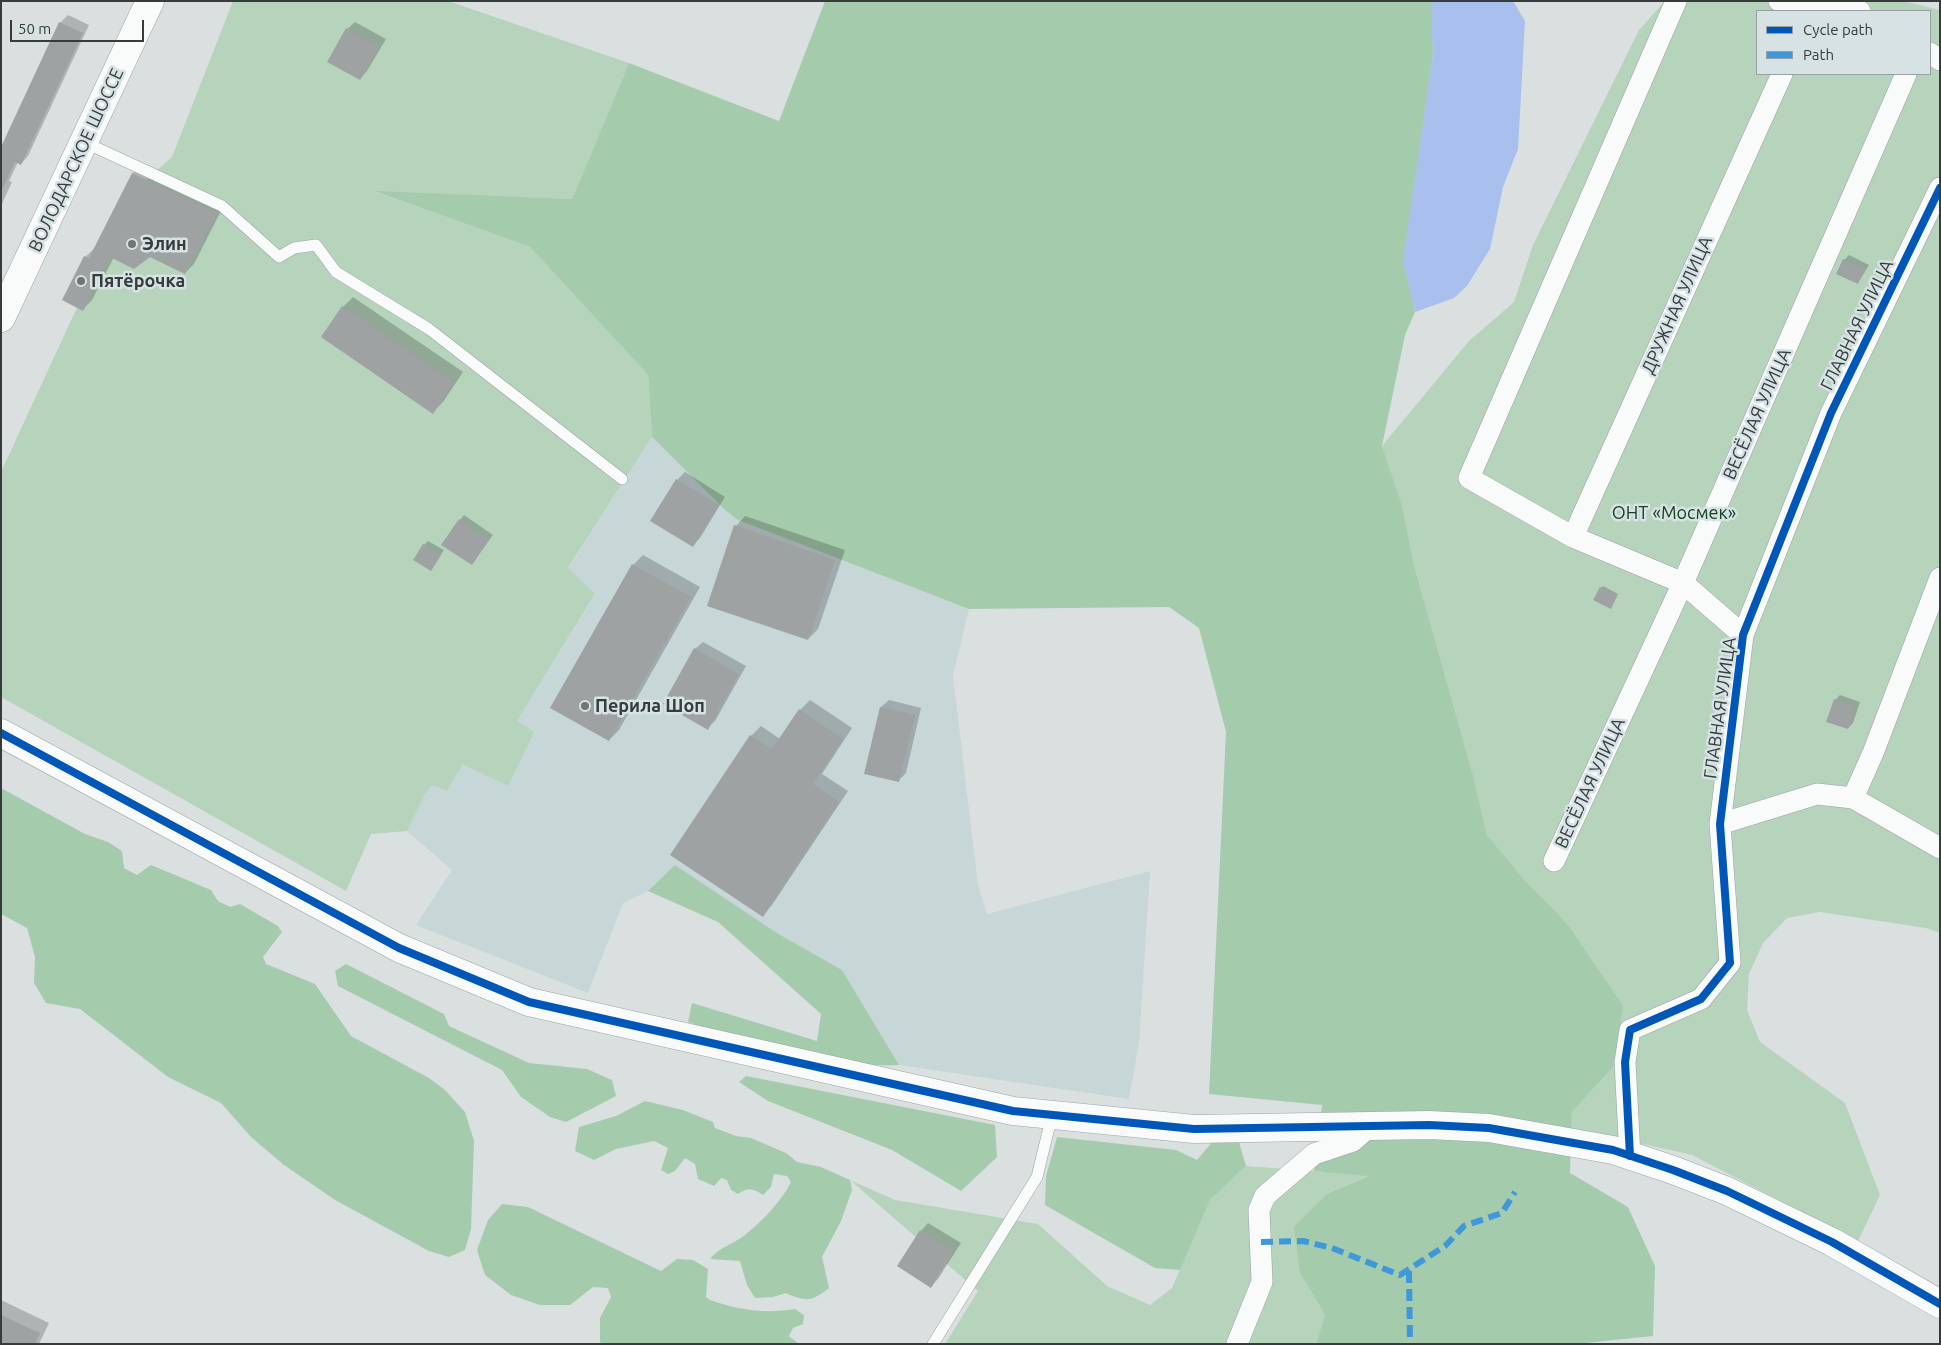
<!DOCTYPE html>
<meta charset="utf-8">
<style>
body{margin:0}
#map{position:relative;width:1941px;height:1345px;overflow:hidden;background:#dae0e0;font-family:Ubuntu,sans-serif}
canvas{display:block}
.frame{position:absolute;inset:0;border:2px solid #363b3c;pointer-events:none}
.legend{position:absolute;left:1756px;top:10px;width:175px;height:65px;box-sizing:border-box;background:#d6e2e4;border:1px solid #969fa1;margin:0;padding:6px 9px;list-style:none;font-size:15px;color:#363b3c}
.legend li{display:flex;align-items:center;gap:10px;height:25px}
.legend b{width:25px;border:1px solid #969fa1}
.scale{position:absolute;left:10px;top:20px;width:134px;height:22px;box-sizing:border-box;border:2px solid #363b3c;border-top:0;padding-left:6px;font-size:15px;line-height:18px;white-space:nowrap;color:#363b3c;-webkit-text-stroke:4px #d6e2e4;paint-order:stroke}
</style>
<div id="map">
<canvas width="1941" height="1345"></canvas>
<div class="frame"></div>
<ul class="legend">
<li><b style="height:6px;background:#0057b8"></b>Cycle path</li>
<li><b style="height:6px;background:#3e98d9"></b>Path</li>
</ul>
<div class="scale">50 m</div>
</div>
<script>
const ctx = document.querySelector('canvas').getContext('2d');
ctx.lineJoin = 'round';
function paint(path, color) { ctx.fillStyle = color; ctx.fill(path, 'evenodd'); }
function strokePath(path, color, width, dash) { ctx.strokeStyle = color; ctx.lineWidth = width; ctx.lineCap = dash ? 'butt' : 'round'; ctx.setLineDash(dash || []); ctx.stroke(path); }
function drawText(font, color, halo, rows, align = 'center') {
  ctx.font = font + ' Ubuntu,sans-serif'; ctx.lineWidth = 5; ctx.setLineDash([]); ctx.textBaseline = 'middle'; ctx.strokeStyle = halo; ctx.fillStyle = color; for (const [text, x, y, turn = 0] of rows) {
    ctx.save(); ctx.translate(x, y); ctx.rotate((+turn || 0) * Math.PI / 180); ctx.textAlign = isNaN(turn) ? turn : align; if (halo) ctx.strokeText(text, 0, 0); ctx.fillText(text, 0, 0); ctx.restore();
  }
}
const built = new Path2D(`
 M652,437L725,510L738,520L969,609L953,676L978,885L987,914L1150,871L1139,1043L1129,1099L899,1065L842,970L777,933L675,865L648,891L623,903L588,993L416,925L452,870L407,831L424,794L432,785L447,791L463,763L508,786L517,721L595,595L568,569Z`);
const green = new Path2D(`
 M233,1H448L629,63L572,199L376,192L530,247L648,375L652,437L568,568L595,594L517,721L534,732L508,786L463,764L447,791L432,785L425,794L407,831L371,834L346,891L1,697V472L129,195L172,157Z
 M1665,1H1903L1940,10V933L1926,928L1820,912L1787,918L1763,943L1749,974L1747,1010L1760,1042L1845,1103L1880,1195L1858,1241L1692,1155L1571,1128L1572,1112L1614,1066L1524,881L1487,835L1473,775L1414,565L1402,505L1382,446L1469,341L1514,302L1533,245L1639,30ZM1757,11H1930V74H1757Z
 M1246,1166L1369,1175L1327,1194L1300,1273L1325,1315L1316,1344H945L978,1291L850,1180L895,1200L1038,1224L1107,1286L1150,1305L1172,1288L1210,1200Z`);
const forest = new Path2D(`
 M825,1H1432V40L1434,47L1404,261L1415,312L1405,335L1382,446L1402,505L1414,565L1473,775L1487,835L1525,881L1568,925L1623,1006L1614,1066L1572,1112L1570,1173L1628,1207L1655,1266L1653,1336L1575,1344H1316L1325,1315L1300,1273L1294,1227L1327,1194L1368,1176L1314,1171L1322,1105L1209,1094L1226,732L1199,628L1169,607L969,609L738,520L725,510L652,437L648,375L530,247L374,191L572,199L629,63L779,121Z
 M1,788L85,834L108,842L122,851L124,868L137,875L151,865L211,890L218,901L230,907L240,904L278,926L282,932L263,957L266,964L315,984L351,1036L429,1078L445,1090L465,1112L474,1141L471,1229L465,1250L449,1257L429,1251L335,1200L284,1165L251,1137L221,1103L168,1077L80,1009L46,1003L34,983L35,957L27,928L1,914Z
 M675,865L777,933L842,970L899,1065C827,1068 756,1044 688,1022L692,1003L817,1041L821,1014L718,922L648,891Z
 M346,964L444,1014L449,1026L529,1063L587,1069L612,1080L616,1096L566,1122L550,1117L521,1097L502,1070L338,986L335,971Z
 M746,1076L995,1125L997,1157L961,1191L892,1150L768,1101L739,1082Z
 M645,1101L683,1110L713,1122L715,1128L736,1136L751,1138L786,1153L797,1162L821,1167L850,1180L852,1190L841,1221L822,1257L829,1288C811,1302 806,1302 786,1293L773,1297L755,1298L747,1285L740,1261L710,1259C719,1247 734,1244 745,1235C763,1220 781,1202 791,1182L787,1176L774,1174L771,1187L763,1195C753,1188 748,1187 738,1194L731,1190L727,1180L721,1178L714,1186L698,1179L695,1164L685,1158L675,1171L668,1174L661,1170L668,1148L654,1141L616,1149L594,1160L575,1151L579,1127L616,1116Z
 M1057,1137L1176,1150L1197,1160L1213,1141L1239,1142L1246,1166L1210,1200L1180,1270L1155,1268L1045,1205L1046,1176Z
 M502,1204L528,1207L661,1271L677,1259L693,1260L708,1269L706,1297L710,1300C739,1310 765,1314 795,1309L804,1315L803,1324L793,1328L789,1336L799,1344H602L600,1342V1318L611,1297L608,1288L593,1287L570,1305H540L511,1295L485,1275L477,1250L488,1220Z`);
const water = new Path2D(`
 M1432,1H1513L1525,21L1518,149L1503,187L1490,249L1467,286L1454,298L1415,312L1403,261L1434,47L1432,40Z`);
const shadow = new Path2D(`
 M68,15L89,25L28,156L21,164L18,162L9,181L12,182L1,206V150L60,23Z
 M355,22L386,39L367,71L360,79L347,29Z
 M142,164L225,203L194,264L185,273L150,255L114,257L92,300L83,309L85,257L95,248L133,173Z
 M1849,255L1869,265L1858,283L1844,260Z
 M353,297L463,372L443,402L433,412L343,307Z
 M685,472L725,497L700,538L693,545L652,520L677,480Z
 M464,515L493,535L471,564L460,520Z
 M745,516L845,550L818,629L808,639L736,526Z
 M428,541L444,550L431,570L424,545Z
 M643,555L700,587L619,730L609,740L633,565Z
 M1603,586L1618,594L1612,606L1601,588Z
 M703,642L746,666L715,721L707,728L695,649Z
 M1840,695L1860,702L1853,723L1848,728L1835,700Z
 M810,700L852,728L822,774L848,791L772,905L763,915L751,736L761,726L780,739L800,710Z
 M889,700L921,708L906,773L898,781L881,707Z
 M928,1223L961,1243L938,1279L931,1286L921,1231Z
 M1,1300L49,1323L39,1344H1Z`);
const building = new Path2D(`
 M59,22L83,33L21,165L15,162L1,192V147Z
 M346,28L379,47L360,80L327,62Z
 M132,173L217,213L185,274L150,257L134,269L110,257L83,311L62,300L84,256L89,258Z
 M1843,259L1865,269L1858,284L1836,274Z
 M342,306L454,382L433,414L321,337Z
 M676,479L719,505L693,547L650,521Z
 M459,519L489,540L472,565L441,545Z
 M734,525L835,560L808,640L707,606Z
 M423,544L441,555L431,571L413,560Z
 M632,564L691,597L609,741L550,708Z
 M1600,587L1617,596L1611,609L1593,600Z
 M694,648L739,674L708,730L663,704Z
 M1834,699L1856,707L1848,729L1826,722Z
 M880,707L915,715L899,782L864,774Z
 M799,709L843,739L813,784L839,802L763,917L670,855L750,735L772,749Z
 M920,1230L954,1251L931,1288L897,1266Z
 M1,1315L40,1333L35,1344H1Z`);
const lane = new Path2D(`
 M84,142L222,206L279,257L294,248L316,245L336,272L429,329L622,479
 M933,1344L1037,1177L1052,1115`);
const street = new Path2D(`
 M1676,1L1469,478L1573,537L1683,583L1743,635
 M1779,1C1806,8 1835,0 1860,11
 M1930,53L1940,60
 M1573,537L1782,74
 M1853,798L1873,753L1940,578
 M1720,824L1817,794L1853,798L1940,848
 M1554,861L1683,583L1906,74
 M1630,1156L1625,1062L1630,1030L1701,999L1730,963L1720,824L1743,635L1831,413L1940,188
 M1237,1344L1262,1282L1259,1210L1265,1196L1314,1154L1353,1141L1370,1126`);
const secondary = new Path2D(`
 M1,318L150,1
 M1,733L399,948L529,1002L1013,1111L1194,1129L1429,1125L1489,1128L1613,1150L1673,1170L1727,1191L1832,1242L1940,1304`);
const quiet = new Path2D(`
 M1261,1242L1303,1241L1332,1248L1400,1275L1445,1246L1464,1226L1502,1213L1515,1192
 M1409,1271L1410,1344`);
const cycleway = new Path2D(`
 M1,733L399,948L529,1002L1013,1111L1194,1129L1429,1125L1489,1128L1613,1150L1673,1170L1727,1191L1832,1242L1940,1304
 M1630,1156L1625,1062L1630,1030L1701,999L1730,963L1720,824L1743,635L1831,413L1940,188`);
const markers = [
 [132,244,5,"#6f7575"],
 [81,281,5,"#6f7575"],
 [585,706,5,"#6f7575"]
];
const streetNames = [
 ["ВОЛОДАРСКОЕ ШОССЕ",76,160,-65],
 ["ДРУЖНАЯ УЛИЦА",1677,305,-66],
 ["ГЛАВНАЯ УЛИЦА",1857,325,-64],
 ["ВЕСЁЛАЯ УЛИЦА",1757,414,-66],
 ["ГЛАВНАЯ УЛИЦА",1720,708,-82],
 ["ВЕСЁЛАЯ УЛИЦА",1590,783,-65]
];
const poiNames = [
 ["Элин",142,244],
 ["Пятёрочка",91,281],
 ["Перила Шоп",595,706]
];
const parkNames = [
 ["ОНТ «Мосмек»",1674,513]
];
paint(built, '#c7d6d7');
paint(green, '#b6d3bc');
paint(forest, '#a5cbad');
paint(water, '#a9c0ef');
paint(shadow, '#0003');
paint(building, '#9ea2a3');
strokePath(lane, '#9ea2a3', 12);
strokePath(street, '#9ea2a3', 22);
strokePath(secondary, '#9ea2a3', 29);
strokePath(lane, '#f9fafa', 11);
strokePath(street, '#f9fafa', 21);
strokePath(secondary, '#f9fafa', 28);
strokePath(quiet, '#3e98d9', 6, [12, 6]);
strokePath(cycleway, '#0057b8', 8);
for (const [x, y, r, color] of markers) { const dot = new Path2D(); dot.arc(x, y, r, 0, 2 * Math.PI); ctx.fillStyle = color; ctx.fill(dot); strokePath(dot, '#d6e2e4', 2); }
drawText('18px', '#363b3c', '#d6e2e4', streetNames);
drawText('bold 18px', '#363b3c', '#d6e2e4', poiNames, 'left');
drawText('18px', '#13421e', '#d6e2e4', parkNames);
</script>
